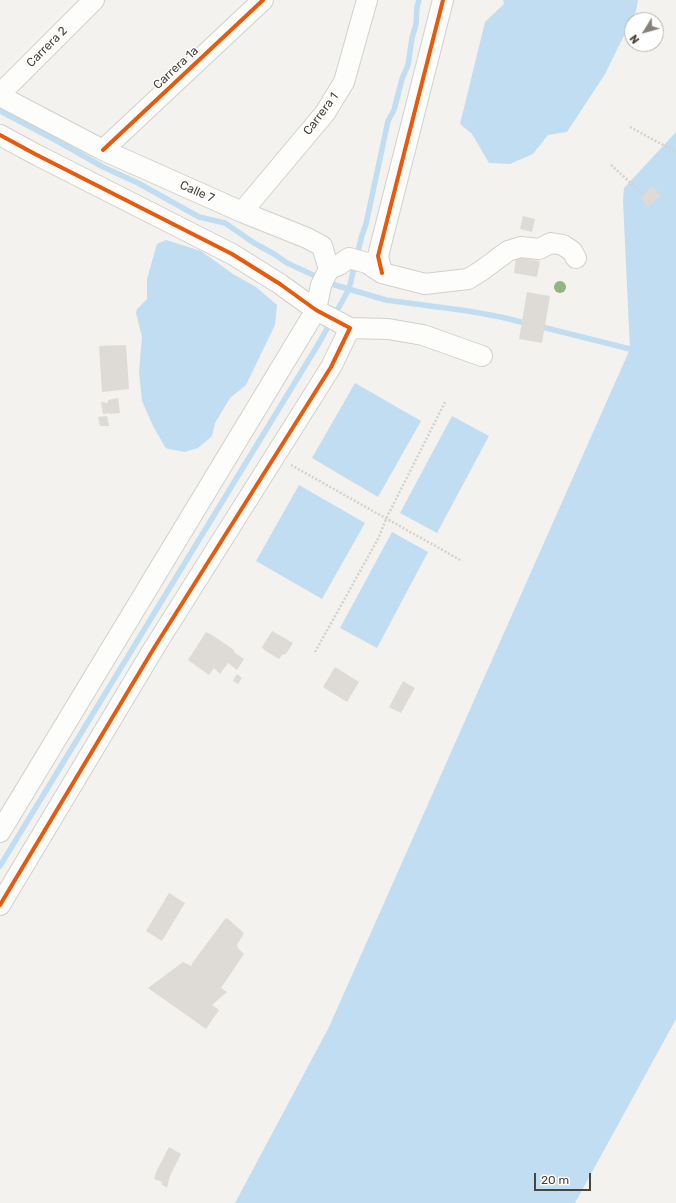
<!DOCTYPE html>
<style>
body{margin:0}
#map{position:relative;width:676px;height:1203px;overflow:hidden;background:#f4f2ee;font-family:Rubik,sans-serif}
canvas{display:block}
.north{position:absolute;left:624px;top:12px;width:40px;height:40px;box-sizing:border-box;background:#fff;border:1px solid #b7b4b0;border-radius:50%;rotate:233deg;font-size:11px;font-weight:700;line-height:16px;text-align:center;color:#4b4439}
.north::after{content:'';display:block;margin:auto;width:14px;height:18px;background:#868178;clip-path:polygon(50% 0,100% 100%,50% 72%,0 100%)}
.scale{position:absolute;left:534px;top:1173px;width:57px;height:18px;box-sizing:border-box;border:2px solid #4b4439;border-top:0;padding-left:5px;font-size:12px;line-height:14px;white-space:nowrap;color:#4b4439;-webkit-text-stroke:3px #fff;paint-order:stroke}
</style>
<div id="map">
<canvas width="676" height="1203"></canvas>
<div class="north">N</div>
<div class="scale">20 m</div>
</div>
<script>
const ctx = document.querySelector('canvas').getContext('2d');
ctx.lineJoin = 'round';
function paint(path, color) { ctx.fillStyle = color; ctx.fill(path, 'evenodd'); }
function strokePath(path, color, width, dash) { ctx.strokeStyle = color; ctx.lineWidth = width; ctx.lineCap = dash ? 'butt' : 'round'; ctx.setLineDash(dash || []); ctx.stroke(path); }
function drawText(font, color, halo, rows, align = 'center') {
  ctx.font = font + ' Rubik,sans-serif'; ctx.lineWidth = 3; ctx.setLineDash([]); ctx.textBaseline = 'middle'; ctx.strokeStyle = halo; ctx.fillStyle = color; for (const [text, x, y, turn = 0] of rows) {
    ctx.save(); ctx.translate(x, y); ctx.rotate((+turn || 0) * Math.PI / 180); ctx.textAlign = isNaN(turn) ? turn : align; if (halo) ctx.strokeText(text, 0, 0); ctx.fillText(text, 0, 0); ctx.restore();
  }
}
const water = new Path2D(`
 M503,0H638L636,11L605,74L567,132L548,135L533,154L510,164L489,163L472,134L460,124L485,22L504,4Z
 M676,132V1019L575,1203H235L329,1027L630,349L623,201L624,188Z
 M166,240L201,251L233,274L256,287L277,305L275,325L246,385L230,398L215,423L212,436L198,448L185,452L168,449L165,447L153,426L142,401L139,372L142,337L136,313L137,309L147,299V279L157,244Z
 M355,383L421,421L378,497L312,458Z
 M452,416L489,436L437,533L400,513Z
 M299,485L365,523L322,599L256,561Z
 M392,532L428,552L377,648L340,628Z`);
const stream = new Path2D(`
 M0,111L59,142L103,167L138,183L199,217L225,223L254,243L274,254L287,263L335,285L386,300L468,311L501,317L529,324
 M538,326L630,349
 M0,866L319,343L349,289L362,235L366,224L388,121L394,110L402,79L408,65L412,38L416,24L417,7L419,0`);
const building = new Path2D(`
 M653,186L661,196L648,207L640,198Z
 M523,216L535,219L532,232L520,229Z
 M516,257L540,261L537,277L514,273Z
 M527,292L550,296L542,343L519,339Z
 M126,345L129,389L102,392L99,346Z
 M118,398L120,413L110,414V413L103,414L101,402L108,403V400Z
 M107,416L109,426H100L98,417Z
 M272,631L293,643L286,654L282,655L279,659L264,650L262,647Z
 M206,632L212,635L234,650V652L244,659L237,670L228,663L220,674L214,668L209,675L188,660Z
 M335,667L359,682L347,702L323,687Z
 M237,674L242,678L238,684L233,681Z
 M403,681L415,688L401,713L389,707Z
 M169,893L185,903L162,941L146,931Z
 M227,918L244,933L237,945L238,948L244,954L221,988L227,992L212,1005L219,1010L206,1029L148,988L183,962L191,966L193,962L225,919Z
 M169,1147L181,1154L170,1176L167,1188L161,1184L162,1182L154,1179L157,1170Z`);
const path = new Path2D(`
 M630,127L676,152
 M611,165L644,195
 M291,465L462,561
 M315,652L379,537L386,519L445,402`);
const minor = new Path2D(`
 M0,94L94,0
 M0,96L103,150L242,212L307,238L322,246L329,269L339,265L349,258L367,263L382,273L425,284L468,279L481,271L508,251L521,247L539,249L551,243L563,245L572,251L576,258
 M0,135L35,154L232,254L280,284L316,310L350,328L388,329L423,335L482,356
 M103,150L263,0
 M242,212L325,113L344,82L367,0
 M382,273L378,256L443,0
 M0,832L316,310L321,285L329,269
 M0,905L154,648L331,367L350,328`);
const cycleway = new Path2D(`
 M0,135L35,154L232,254L280,284L316,310L350,328L331,367L154,648L0,905
 M103,150L263,0
 M382,273L378,256L443,0`);
const trees = [
 [560,287]
];
const streetNames = [
 ["Carrera 2",47,47,-45],
 ["Carrera 1a",176,68,-43],
 ["Carrera 1",321,114,-53],
 ["Calle 7",197,192,24]
];
paint(water, '#c0ddf1');
strokePath(stream, '#c0ddf1', 5.5);
paint(building, '#dedbd6');
strokePath(minor, '#d2d0cb', 22);
strokePath(path, '#d3d2cc', 2.5, [2, 2]);
strokePath(minor, '#fdfdfc', 20);
strokePath(cycleway, '#e8590c', 4);
ctx.fillStyle = '#96b382';
for (const [x, y] of trees) { ctx.beginPath(); ctx.arc(x, y, 6, 0, 2 * Math.PI); ctx.fill(); }
drawText('12px', '#4b4439', '#fff', streetNames);
</script>
